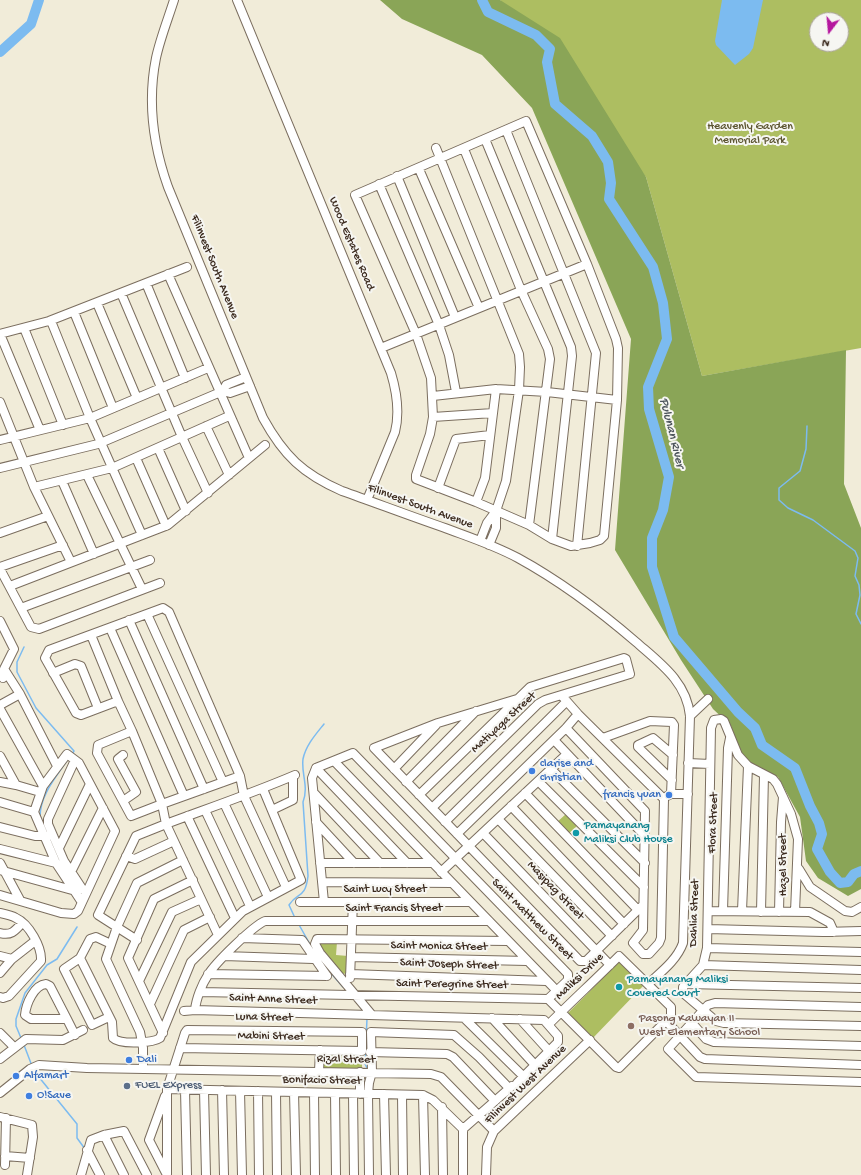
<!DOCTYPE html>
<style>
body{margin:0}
#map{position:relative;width:861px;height:1175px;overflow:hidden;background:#f1ecd9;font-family:"Gochi Hand",sans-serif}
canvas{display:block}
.north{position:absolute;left:809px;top:12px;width:40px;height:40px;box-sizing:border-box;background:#f6f6f2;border:1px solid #aba49d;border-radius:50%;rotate:196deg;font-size:11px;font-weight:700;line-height:16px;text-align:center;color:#3b2a1e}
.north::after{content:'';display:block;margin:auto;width:14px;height:18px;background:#b5179e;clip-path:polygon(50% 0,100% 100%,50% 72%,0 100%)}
</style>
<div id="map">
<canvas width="861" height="1175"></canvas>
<div class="north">N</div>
</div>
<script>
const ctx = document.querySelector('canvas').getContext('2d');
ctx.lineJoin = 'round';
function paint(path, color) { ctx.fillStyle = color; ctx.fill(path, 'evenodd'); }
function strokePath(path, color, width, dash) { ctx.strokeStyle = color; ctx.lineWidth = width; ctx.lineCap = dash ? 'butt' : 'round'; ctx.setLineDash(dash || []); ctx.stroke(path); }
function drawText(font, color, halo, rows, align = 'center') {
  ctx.font = font + ' "Gochi Hand",sans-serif'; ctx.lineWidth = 4; ctx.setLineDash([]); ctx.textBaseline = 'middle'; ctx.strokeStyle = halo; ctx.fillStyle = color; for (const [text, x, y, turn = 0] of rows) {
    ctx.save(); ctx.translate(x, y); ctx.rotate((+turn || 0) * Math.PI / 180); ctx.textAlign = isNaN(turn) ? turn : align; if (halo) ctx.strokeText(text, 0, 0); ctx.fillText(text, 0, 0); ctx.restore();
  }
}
const green = new Path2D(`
 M500,0H861V348L702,376L646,177ZM817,20H841V44H817Z
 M566,814L577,826L567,835L556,823Z
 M321,942H337L336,955L348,956V972L346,974L341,973L319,946Z
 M619,962L643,986L592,1039L567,1014Z
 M323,1053L362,1055V1070L322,1069Z`);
const forest = new Path2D(`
 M380,0H500L560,38L646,177L702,376L846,350L844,484L861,528V889L848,896L818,878L806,861L800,817L778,777L746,763L739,752L731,726L713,709L681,660L615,550L631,339L532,108L482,55L402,19Z`);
const water = new Path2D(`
 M722,0H763L753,48L749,54L735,65L716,45L715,41Z`);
const stream = new Path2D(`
 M807,426L806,449L800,471L779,488V500L788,508L813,520L855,551L858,558L855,576L859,585L860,595L856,614L861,624
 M24,647L17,662V672L36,708L74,751L72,754
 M40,817C40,795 56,777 68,759
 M295,918L289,905C298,891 305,900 308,876L303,802C309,786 301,774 303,759C306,745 316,734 324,724
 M298,923L311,946
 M323,964L343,987
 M21,1038L16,1026V1019L25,993L47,965L57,959L77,927
 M366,1042L367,1018
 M24,1045L32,1066
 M366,1050L365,1064L368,1070
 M34,1071L77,1124V1138L85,1149
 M364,1091V1081L367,1078`);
const river = new Path2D(`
 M482,0L488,12L536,35L550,49L547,62L555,104L592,136L608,162L611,183L609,199L653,267L663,303L667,339L648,387L649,409L669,477L663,510L652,538V567L674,637L738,712L755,728L762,745L795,768L810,806L819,823L822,834L817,849L830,872L840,883L848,882L854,874L861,871
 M0,52L31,24L39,0`);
const minor = new Path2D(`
 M174,0C168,19 160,39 156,58C147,103 153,145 168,187L263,418C284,456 303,474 342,491C376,503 410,516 445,528C469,537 494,545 518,558C560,581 600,611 636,642C660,663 687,682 690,716L683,943C677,960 661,972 648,984
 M237,0L391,373C397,393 400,412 395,432L367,500
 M526,121L587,264L616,339L618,348L617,400L604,536L600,540L590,543L571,546L552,539L529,525L476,502L416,479V475L430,434L433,417L431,378L416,334L355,195Z
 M506,130L596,353L577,546
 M485,139L571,347L572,356L552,539
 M436,148L519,354L520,367L519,390L506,481L496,511L487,523L480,541
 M464,149L521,290L548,349L550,359L529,525
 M419,169L479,308
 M397,176L455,317
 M379,184L439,325L449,355L456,392
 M168,274L249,458
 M146,283L185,378
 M121,293L182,437L208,493
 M97,303L137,398
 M74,312L113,408
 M51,321L90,418L142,535
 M24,328L63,425
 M0,334L49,321L187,267
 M0,334L40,430
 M381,348L587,264
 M246,377L226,385L223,391L230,393L250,386
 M433,396L496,389L547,392L617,400
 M0,402L34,487L71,562
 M433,417L493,413
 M206,426L229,475
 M0,440L90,418L208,368
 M158,448L186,511
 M136,458L166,526
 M0,468L98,444L223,391
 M87,475L142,589
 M62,481L94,554
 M34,487L112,468L229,416
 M438,488L456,439L490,435
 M476,502L485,478L496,389
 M0,533L48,516
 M489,545L496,528V511
 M0,567L63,545
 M0,569L31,627L39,629L160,583
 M10,586L168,525L265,445
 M21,608L150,560
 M147,614L223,782
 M129,620L204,789
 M0,621L14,649L4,669L20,694
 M110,628L184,796
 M91,635L118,701
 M53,673L75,664L81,666L98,708
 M0,674L3,678
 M563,697L578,714L664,799
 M517,699L438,723L374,748L580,961H586L643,905
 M0,705L20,694L57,766
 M0,709L43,786
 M690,716L708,699
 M566,728L645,811L643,930L633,943L643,954H649L659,943L661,938L664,799
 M132,731L118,701L81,715L76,713L45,658L49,650L163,608L169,612L240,776
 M603,738L650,721L672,722L674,725L671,794
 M554,740L645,836
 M123,755L118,759L136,792L123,801
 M0,756L16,785L0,782
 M75,760L48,819V824L64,861L83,890L86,892
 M334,761L557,991
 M688,763L710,764
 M316,768L407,863
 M394,769L436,725
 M551,769L645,863
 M672,780L638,747V745L653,738L673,755
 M538,781L644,887
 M406,782L476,711
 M16,785L40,792
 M314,793L380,863
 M525,793L638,910
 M419,795L530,687L624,658L626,659L630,674L545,700L538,704L432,808
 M667,796L671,794H688
 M0,802L34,812
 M224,803L268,897
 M511,806L624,924
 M205,810L250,906
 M272,810L293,800V776
 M187,816L235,918
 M498,819L612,936
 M316,822L354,863
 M445,822L566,702
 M0,827L35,836H48
 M483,833L610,965
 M457,834L566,728L578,714
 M59,848L90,784
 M0,849L56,863
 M126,856L135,859L174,841
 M0,863L20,900
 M320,863H433
 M799,869L810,887L845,911L852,912L861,907
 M0,870L72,890
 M71,872L103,808
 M441,872L567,754
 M322,882L452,883
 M286,887L244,796L240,776L162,804L132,731L98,745L97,753L131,816L162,804L166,824C209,808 253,793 295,775
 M0,895L61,913L74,914L78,911L115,831L79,763L67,754L43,786L34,812L56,863L81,901
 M300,902H470
 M324,902L312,778L316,768L353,753L568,974V980L548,999
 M708,911L810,912L830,923L834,932
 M723,911L728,748L730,738
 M742,911L748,766
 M761,912L764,775
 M779,912L781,822L783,797
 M795,912L798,839L791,814L777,784L773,779L748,766L738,755L724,721L721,719L714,720L711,728L707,948L703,965L683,987V993L716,1021L724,1023L861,1026
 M0,913C5,914 11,915 16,918C29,924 42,947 41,961L9,996L3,998L0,997
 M708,929L823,932L861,931
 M0,933C11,936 15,931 22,923
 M242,938L302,940L327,976
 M137,940L98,915L136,836L166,824L218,935
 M707,948L861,952
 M0,956L12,959
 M224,956L313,959
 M351,957L527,961
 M80,958L112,1022L113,1038C120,1045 153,1043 160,1038L191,962L243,911L301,880L263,789
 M703,965L861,970
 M0,973L12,959L35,941
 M208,974L327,976
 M350,974L546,981
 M350,978L353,902
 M139,981L172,912L201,899
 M46,984L50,986L67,1019H31L25,1015C26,1004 34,985 46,984Z
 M687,984L861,988
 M201,992L548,999
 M548,999L616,1067L619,1068L671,1016V1007L619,956C596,979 572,1001 549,1024
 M150,1004L184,930L210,917
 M861,1007L715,1003L708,1005L668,1049L696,1077L861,1082
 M195,1010C196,999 202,984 208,975C215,963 253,926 265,921H489
 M184,1011L195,1010L544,1020L558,1036V1042L517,1083
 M372,1015L320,953L315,944L317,939L508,941
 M109,1017L92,1025L64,969L80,958L90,939L96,937L111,944
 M464,1018L523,1076
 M492,1018L535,1065
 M67,1019L75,1035
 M520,1019L549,1051
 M666,1021L700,1057L705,1059L861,1065
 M692,1023L706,1039L714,1042L861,1046
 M0,1033L14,1047
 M163,1033L128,958L154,899L193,880
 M370,1052L447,1054L453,1057L495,1101
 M0,1059L26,1039L63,1040L83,1030
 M143,1069V1048L140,1032L106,959L117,927L137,883L183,860
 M319,1071L320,1050
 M167,1089L423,1095L433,1100L463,1129
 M185,1090L187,1175
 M204,1090L206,1175
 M222,1090L224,1175
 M240,1091L242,1175
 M258,1091L259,1175
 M276,1092L277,1175
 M294,1092L296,1175
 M0,1093L30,1069L39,1065L87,1068L431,1074L441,1077L494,1131
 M314,1093L315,1175
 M335,1093L336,1175
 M353,1094L354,1175
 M360,1094V1072
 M384,1094L386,1175
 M402,1095L403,1175
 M423,1095L425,1175
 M165,1096L149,1140L166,1173
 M442,1107L443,1175
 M0,1117L32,1125L33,1137L27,1175
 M463,1129L512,1086
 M463,1129V1175
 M104,1135L124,1175
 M87,1150L100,1175
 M5,1156L30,1158
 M5,1165L6,1118
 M167,1174V1089L185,1033L187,1030L362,1032V1051L180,1048
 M81,1175L91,1140L104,1135L124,1131L147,1175
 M369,1175L368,1094L369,1083L372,1072L371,1032L454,1035L479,1057L509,1088
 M486,1175L487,1147L494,1131L590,1040`);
const markers = [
 [532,771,4,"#3f7fe0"],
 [669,795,4,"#3f7fe0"],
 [576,833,4,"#0f9aa8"],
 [619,987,4,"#0f9aa8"],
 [631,1026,4,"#8d6e63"],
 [129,1060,4,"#3f7fe0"],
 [16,1076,4,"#3f7fe0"],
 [127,1086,4,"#5c6f8a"],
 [29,1096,4,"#3f7fe0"]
];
const parkNames = [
 ["Heavenly Garden",750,127],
 ["Memorial Park",750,141]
];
const streetNames = [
 ["Wood Estates Road",351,244,67],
 ["Filinvest South Avenue",214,267,68],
 ["Filinvest South Avenue",420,507,20],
 ["Matiyaga Street",504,723,-43],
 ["Flora Street",714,823,-88],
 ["Hazel Street",784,865,-90],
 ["Saint Lucy Street",385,890],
 ["Masipag Street",555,891,46],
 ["Saint Francis Street",394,909],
 ["Dahlia Street",695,913,-88],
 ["Saint Matthew Street",532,920,45],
 ["Saint Monica Street",439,947,1],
 ["Saint Joseph Street",449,965,2],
 ["Maliksi Drive",580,977,-44],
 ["Saint Peregrine Street",452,985,1],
 ["Saint Anne Street",273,1000,2],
 ["Luna Street",264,1018,1],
 ["Mabini Street",271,1037,1],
 ["Rizal Street",346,1060,1],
 ["Bonifacio Street",322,1081,1],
 ["Filinvest West Avenue",526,1085,-44]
];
const shopNames = [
 ["clarise and",540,764],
 ["christian",540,778],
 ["francis yuan",661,795,"right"],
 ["Dali",137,1060],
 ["Alfamart",24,1076],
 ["O!Save",37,1096]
];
const cultureNames = [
 ["Pamayanang",584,826],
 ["Maliksi Club House",584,840],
 ["Pamayanang Maliksi",627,980],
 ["Covered Court",627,994]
];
const educationNames = [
 ["Pasong Kawayan II",639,1019],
 ["West Elementary School",639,1033]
];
const serviceNames = [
 ["FUEL Express",135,1086]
];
const waterNames = [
 ["Pulunan River",671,433,76]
];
paint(green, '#adbe61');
paint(forest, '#8aa557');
paint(water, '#7cbbf0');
strokePath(stream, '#7cbbf0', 1.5);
strokePath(river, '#7cbbf0', 10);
strokePath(minor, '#7b6e5f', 10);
strokePath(minor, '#fff', 8);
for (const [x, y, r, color] of markers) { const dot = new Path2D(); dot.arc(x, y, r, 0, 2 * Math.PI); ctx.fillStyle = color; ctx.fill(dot); strokePath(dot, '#f6f6f2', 1.5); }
drawText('12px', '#5d5632', '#f6f6f2', parkNames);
drawText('12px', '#3b2a1e', '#f6f6f2', streetNames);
drawText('12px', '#366cbe', '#f6f6f2', shopNames, 'left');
drawText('12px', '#0d838f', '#f6f6f2', cultureNames, 'left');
drawText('12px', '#785e54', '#f6f6f2', educationNames, 'left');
drawText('12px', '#4e5e75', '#f6f6f2', serviceNames, 'left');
drawText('italic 13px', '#4e565d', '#f6f6f2', waterNames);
</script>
